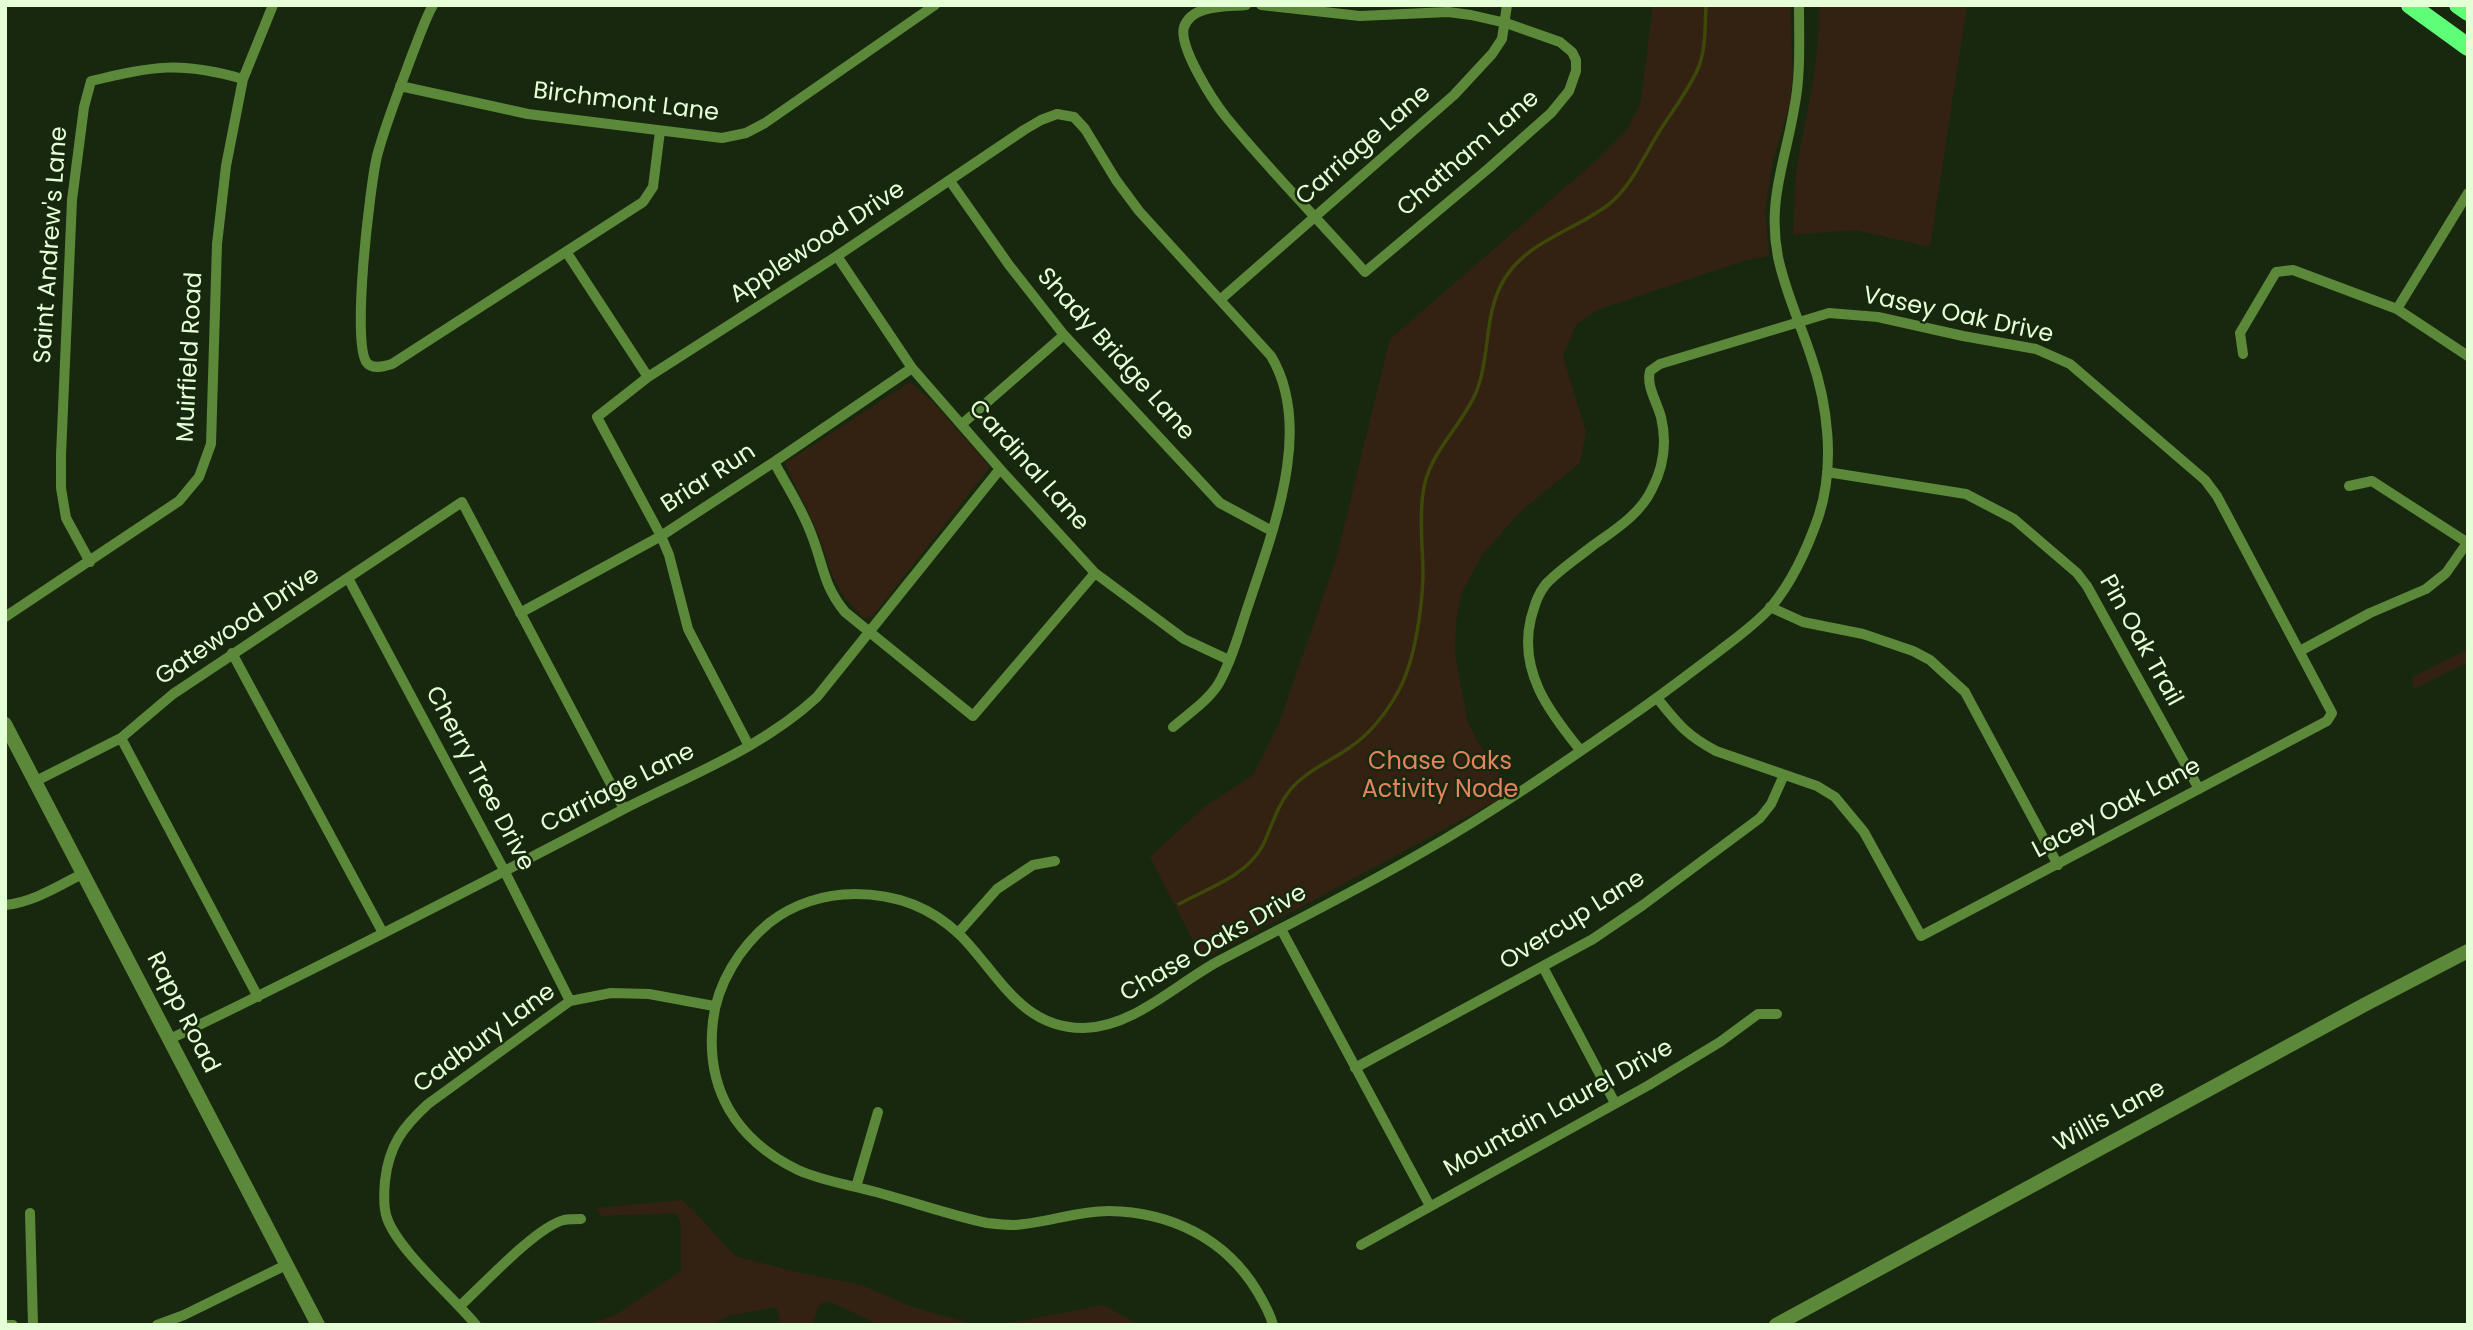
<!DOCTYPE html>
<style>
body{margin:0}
#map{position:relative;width:2473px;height:1330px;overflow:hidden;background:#17280f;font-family:Poppins,sans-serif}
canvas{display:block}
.frame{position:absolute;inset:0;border:7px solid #e5ffd7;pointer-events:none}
</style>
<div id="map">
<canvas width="2473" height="1330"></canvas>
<div class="frame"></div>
</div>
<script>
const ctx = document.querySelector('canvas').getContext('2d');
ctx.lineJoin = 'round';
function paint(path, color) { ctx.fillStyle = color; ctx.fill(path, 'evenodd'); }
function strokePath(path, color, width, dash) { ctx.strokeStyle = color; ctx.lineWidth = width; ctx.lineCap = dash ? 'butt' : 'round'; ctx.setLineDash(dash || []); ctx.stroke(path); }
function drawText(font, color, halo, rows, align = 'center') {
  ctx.font = font + ' Poppins,sans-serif'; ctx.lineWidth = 5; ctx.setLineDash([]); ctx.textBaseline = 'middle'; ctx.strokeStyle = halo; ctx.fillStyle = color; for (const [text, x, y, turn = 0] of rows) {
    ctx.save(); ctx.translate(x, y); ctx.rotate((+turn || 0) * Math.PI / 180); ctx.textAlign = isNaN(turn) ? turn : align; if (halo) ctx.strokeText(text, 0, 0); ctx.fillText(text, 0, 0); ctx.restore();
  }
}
const green = new Path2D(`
 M1653,5H1790L1793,76L1789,106L1773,161L1765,210L1769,256L1743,261L1597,310L1576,325L1563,356L1586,432L1580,463L1520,512L1482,555L1461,594L1456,623L1455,654L1467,719L1476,739L1513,792L1203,960L1150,857L1203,808L1253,775L1280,721L1336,559L1390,339L1598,159L1628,129L1641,101Z
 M1819,5H1967L1930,247L1855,230L1793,235C1795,210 1794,184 1798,160C1808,106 1820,61 1819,5Z
 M910,382L932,401L990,467L872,617L863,618L844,597L832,575L819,535L785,463Z
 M2468,649V662L2414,689L2412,677Z
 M682,1200L695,1212L735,1256L801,1273L862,1285L907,1305L975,1325H880L828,1301L820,1304L812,1325H781L776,1307L729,1316L711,1325H586L614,1316L681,1271V1223L676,1213L601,1216L596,1208Z
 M1103,1305L1140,1325H1000Z`);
const stream = new Path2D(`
 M1179,904C1208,888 1247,876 1263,845C1272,826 1277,806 1290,790C1306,771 1329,762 1349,748C1370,734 1387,712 1399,690C1415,660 1422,609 1423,576C1423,549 1419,520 1423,493C1428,452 1463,426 1477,390C1491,354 1483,313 1505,278C1528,241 1575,230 1608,205C1631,187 1644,156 1659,132C1672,111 1690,89 1699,66C1706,47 1705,25 1706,5`);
const minor = new Path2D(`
 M433,5C424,21 419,38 412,55C400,88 386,122 377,156C370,186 351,344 367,363C373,370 385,366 392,364L643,202L653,187L660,131
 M1246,5C1227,7 1192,4 1184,27C1178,47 1214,102 1226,117C1270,171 1319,220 1365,272L1489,168L1551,113L1569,91L1576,71V60L1572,52L1560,42L1506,23L1471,15L1448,12L1360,16L1261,5
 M400,86L528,114L722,138L746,133L765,123L935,5
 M950,181L1009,265L1064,335L1220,503L1272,531
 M567,253L648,377
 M837,256L912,368L1000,469L1095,573L1184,639L1229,660
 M1221,299L1454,95L1492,54L1502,39L1507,5
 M2397,309L2468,193
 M2243,354L2240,333L2276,272L2293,270L2397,309L2468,356
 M962,424L1064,335
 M774,462C787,486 803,510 812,536C824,567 823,585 845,612L973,716L1095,573
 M1827,472L1966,494L2014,519L2077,573L2087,586L2199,789
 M2349,486L2372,481L2468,543
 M90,562L66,518L61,488V455L72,200L84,107L91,81C154,66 180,61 243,79
 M348,578L505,872L570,1001
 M1770,607L1803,622L1863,634L1913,651L1930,660L1965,692L2058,865
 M520,613L661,536L774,462L912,368
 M5,617L179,501L199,477L211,444L217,244L226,166L243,79L273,5
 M2300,651L2370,613L2426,589L2446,573L2467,543
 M232,653L383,933
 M121,738L258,997
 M749,746L688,629L669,555L661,536L597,417L648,377L837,256L1024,130L1041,120L1057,114L1074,117L1085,129L1116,180L1139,211L1271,356C1314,428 1273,530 1249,603C1240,629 1233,658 1219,683C1209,700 1188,714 1173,727
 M1581,751C1549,712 1518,671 1531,618C1535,605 1537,595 1546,584C1559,570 1576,559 1591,547C1613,531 1640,515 1652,489C1664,466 1667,442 1661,417C1657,402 1646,386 1650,371L1660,364L1829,313L1878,317L1963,336L2036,349L2070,364L2205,480L2217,496L2332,713L2327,721L1921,936L1864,832L1835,797L1817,786L1716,751C1686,735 1678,724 1657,698
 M36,781L121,738L173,694L462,502L624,809
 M5,905C34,902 58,886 84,873
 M1281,929L1430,1206
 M958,933L997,889L1033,865L1055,861
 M1543,967L1615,1103
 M170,1039C322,966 471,889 620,811C687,776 761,749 817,697L1000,469
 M1355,1068L1593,939L1643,905L1760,818L1771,804L1784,775
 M856,1187L878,1112
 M30,1213L33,1325
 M1361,1245L1649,1085L1720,1042L1758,1014H1777
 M460,1306C483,1285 536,1227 564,1220C569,1219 575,1219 581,1219
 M5,1325H13
 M157,1325L184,1315L286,1265
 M476,1325C452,1296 398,1250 387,1218C383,1207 384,1192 385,1181C389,1145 403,1127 428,1104L570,1001L611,993L649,994L714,1006
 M1273,1325C1270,1313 1263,1301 1257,1291C1225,1238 1170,1212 1109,1211C1077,1211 1046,1223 1014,1225C1005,1225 996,1224 987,1223C950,1215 913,1202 876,1192C851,1185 822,1181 798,1170C736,1140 705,1089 713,1021C717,984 740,947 769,923C793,904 824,894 855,894C894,894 931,907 960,935C998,973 1021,1029 1084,1028C1133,1027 1175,985 1217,962C1285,926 1354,892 1421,853C1495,811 1565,762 1634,714C1663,694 1690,673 1718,652C1736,638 1756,624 1771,607C1793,581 1808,547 1819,515C1835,465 1828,405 1811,356C1800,323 1785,291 1778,257C1767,201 1785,163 1794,109C1801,75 1799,40 1799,5`);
const tertiary = new Path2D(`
 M5,724L318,1325
 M1776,1325L2364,1005L2468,951`);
const primary = new Path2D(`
 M2410,5L2468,47
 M2458,5L2468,12`);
const streetNames = [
 ["Birchmont Lane",626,103,7],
 ["Carriage Lane",1364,146,-41],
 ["Chatham Lane",1469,154,-41],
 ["Applewood Drive",818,243,-33],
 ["Saint Andrew's Lane",52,245,-86],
 ["Vasey Oak Drive",1958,316,12],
 ["Shady Bridge Lane",1115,355,48],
 ["Muirfield Road",191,357,-87],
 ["Cardinal Lane",1028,466,48],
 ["Briar Run",709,479,-33],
 ["Gatewood Drive",238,627,-34],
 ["Pin Oak Trail",2140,641,61],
 ["Cherry Tree Drive",479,779,62],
 ["Carriage Lane",618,789,-27],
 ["Lacey Oak Lane",2117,809,-28],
 ["Overcup Lane",1573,921,-32],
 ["Chase Oaks Drive",1214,944,-30],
 ["Rapp Road",182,1013,63],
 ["Cadbury Lane",485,1039,-36],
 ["Mountain Laurel Drive",1559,1109,-29],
 ["Willis Lane",2110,1117,-29]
];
const parkNames = [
 ["Chase Oaks",1440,763],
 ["Activity Node",1440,791]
];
paint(green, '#332212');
strokePath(stream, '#3d4809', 3.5);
strokePath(minor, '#5b8839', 10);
strokePath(tertiary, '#5b8839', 14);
strokePath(primary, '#5eff77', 18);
drawText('24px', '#e5ffd7', '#17280f', streetNames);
drawText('24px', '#e3845e', '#17280f', parkNames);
</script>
